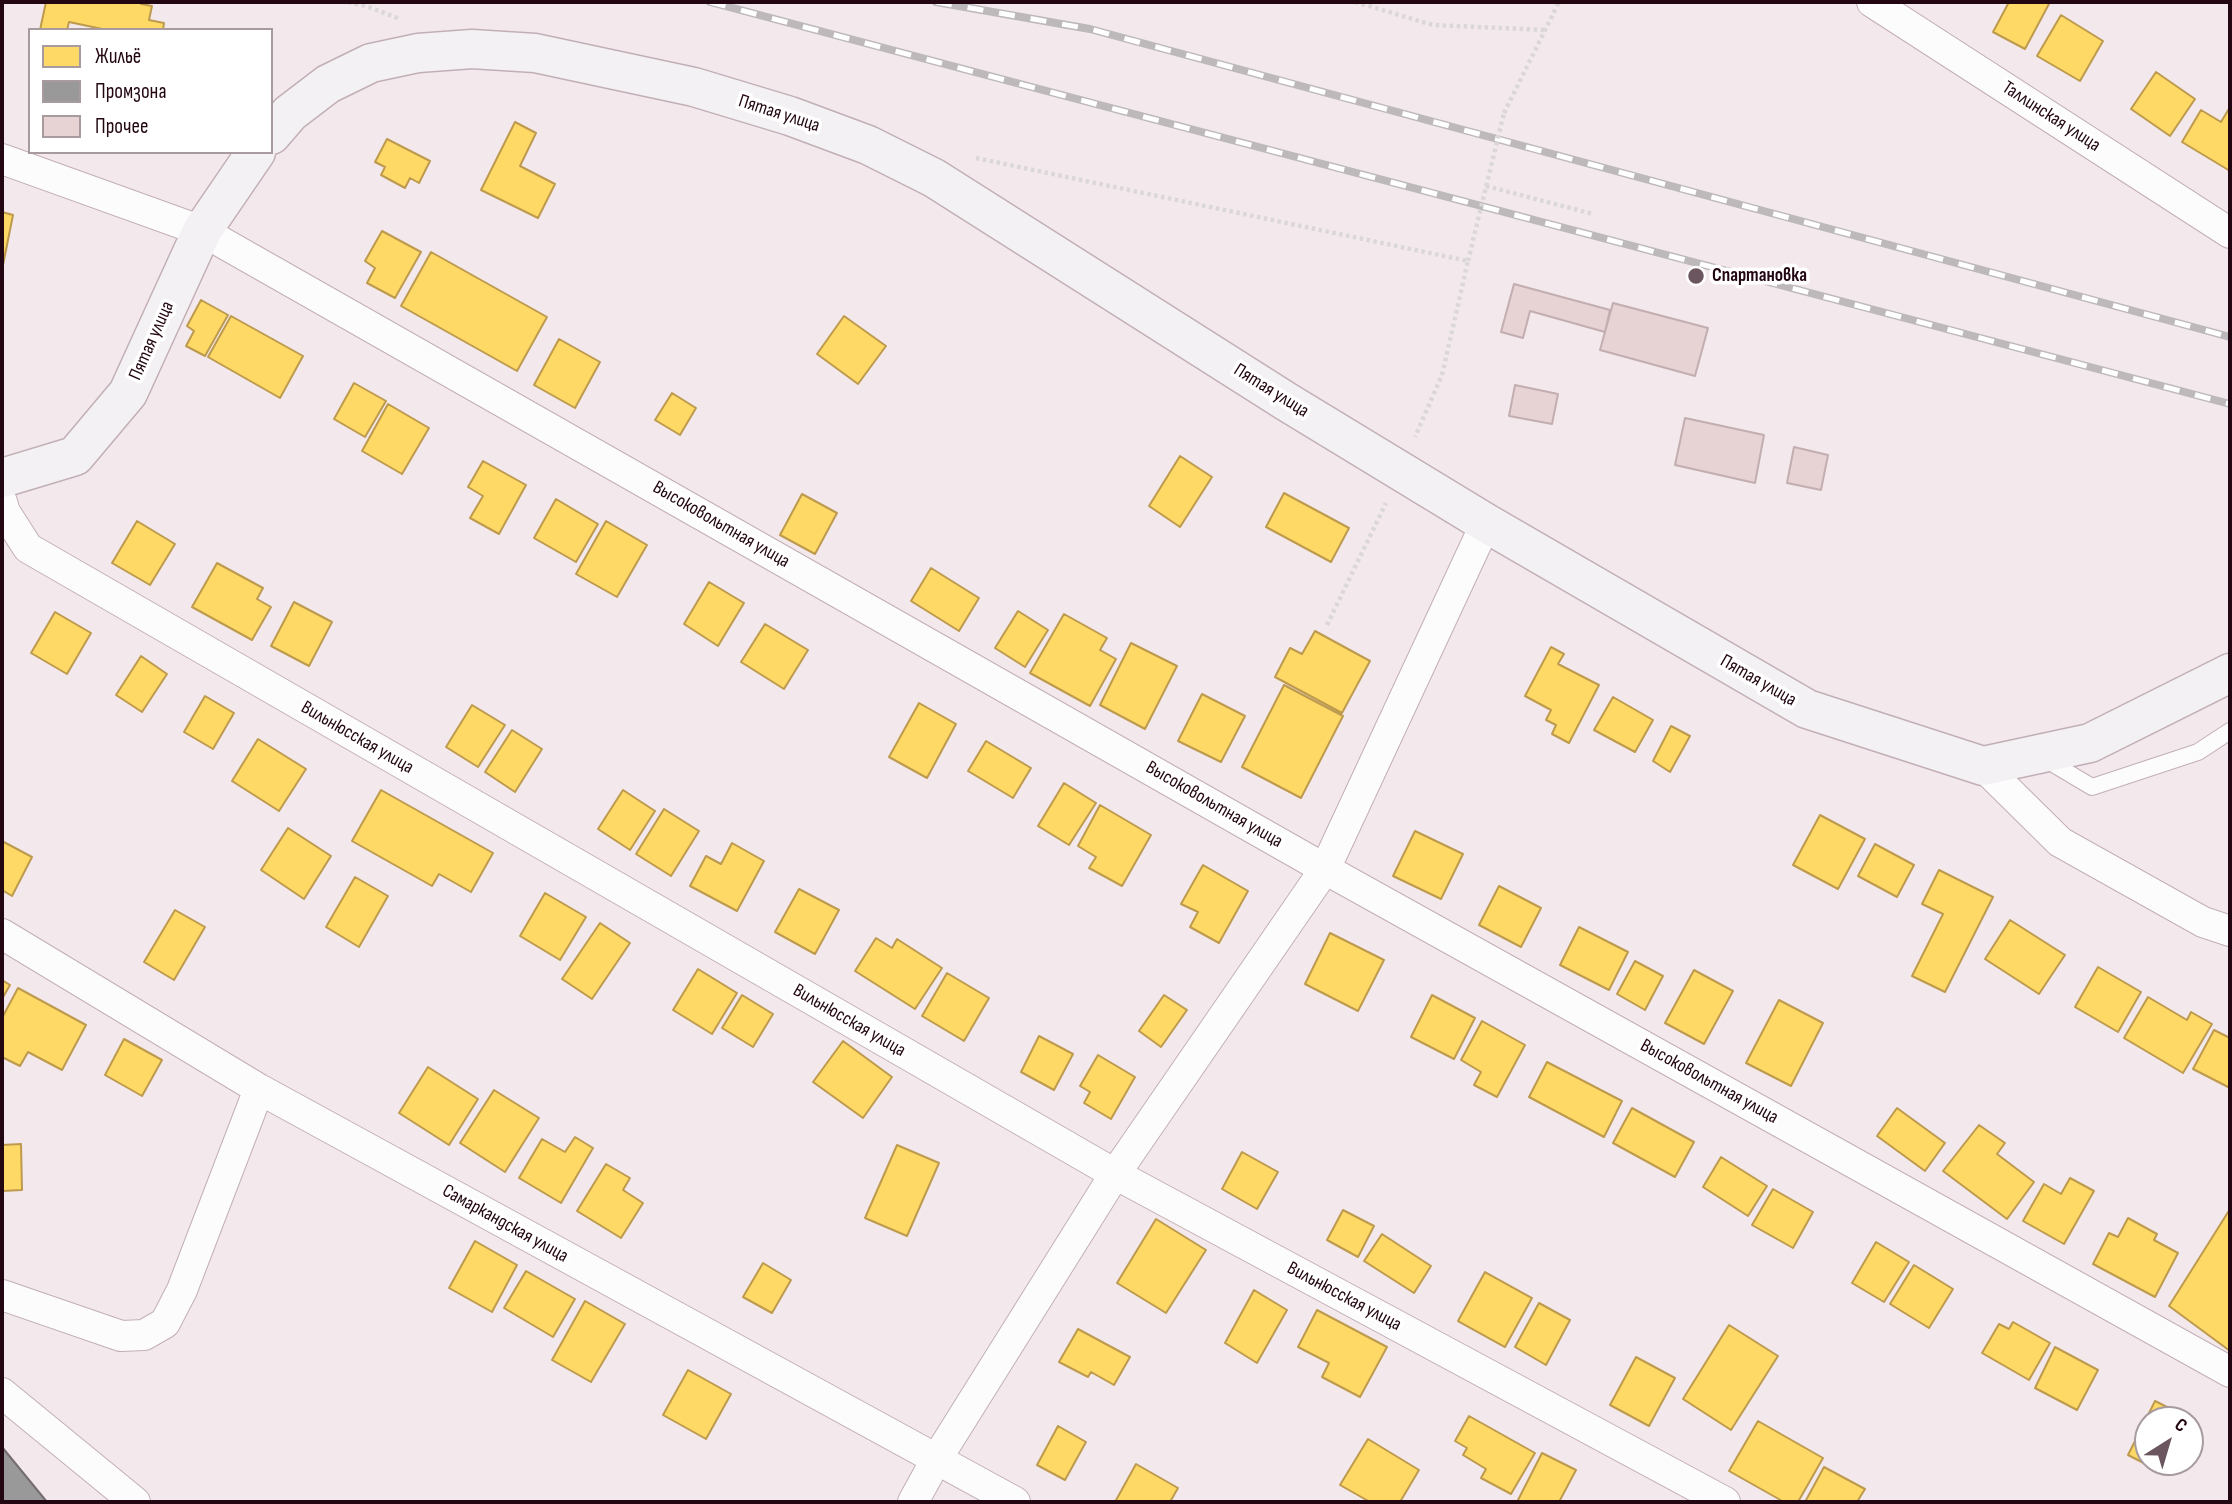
<!DOCTYPE html>
<meta charset="utf-8">
<style>
body{margin:0}
#map{position:relative;width:2232px;height:1504px;overflow:hidden;background:#f3e9ec;font-family:"Sofia Sans Condensed",sans-serif}
canvas{display:block}
.frame{position:absolute;inset:0;border:4px solid #220612;pointer-events:none}
.legend{position:absolute;left:28px;top:28px;width:245px;height:126px;box-sizing:border-box;background:#fff;border:2px solid #a79ba0;margin:0;padding:9px 12px;list-style:none;font-size:21px;color:#220612}
.legend li{display:flex;align-items:center;gap:14px;height:35px}
.legend b{width:35px;border:2px solid #a79ba0}
.north{position:absolute;left:2134px;top:1406px;width:70px;height:70px;box-sizing:border-box;background:#fff;border:2px solid #a79ba0;border-radius:50%;rotate:37deg;font-size:19px;font-weight:700;line-height:28px;text-align:center;color:#220612}
.north::after{content:'';display:block;margin:auto;width:24px;height:32px;background:#6b555e;clip-path:polygon(50% 0,100% 100%,50% 72%,0 100%)}
</style>
<div id="map">
<canvas width="2232" height="1504"></canvas>
<div class="frame"></div>
<ul class="legend">
<li><b style="height:19px;background:#ffd966"></b>Жильё</li>
<li><b style="height:19px;background:#999"></b>Промзона</li>
<li><b style="height:19px;background:#e7d2d4"></b>Прочее</li>
</ul>
<div class="north">С</div>
</div>
<script>
const ctx = document.querySelector('canvas').getContext('2d');
ctx.lineJoin = 'round';
function paint(path, color) { ctx.fillStyle = color; ctx.fill(path, 'evenodd'); }
function strokePath(path, color, width, dash) { ctx.strokeStyle = color; ctx.lineWidth = width; ctx.lineCap = dash ? 'butt' : 'round'; ctx.setLineDash(dash || []); ctx.stroke(path); }
function drawText(font, color, halo, rows, align = 'center') {
  ctx.font = font + ' "Sofia Sans Condensed",sans-serif'; ctx.lineWidth = 7; ctx.setLineDash([]); ctx.textBaseline = 'middle'; ctx.strokeStyle = halo; ctx.fillStyle = color; for (const [text, x, y, turn = 0] of rows) {
    ctx.save(); ctx.translate(x, y); ctx.rotate((+turn || 0) * Math.PI / 180); ctx.textAlign = isNaN(turn) ? turn : align; if (halo) ctx.strokeText(text, 0, 0); ctx.fillText(text, 0, 0); ctx.restore();
  }
}
const homes = new Path2D(`
 M46,2H142L141,4L152,6L149,20L164,23L163,30H107L69,22L67,30H40Z
 M2009,2H2050L2025,49L1993,32Z
 M2061,15L2103,41L2080,81L2037,56Z
 M2156,72L2195,99L2170,136L2131,109Z
 M2230,107V171L2182,142L2201,110L2221,122Z
 M515,122L536,133L520,166L555,184L538,218L481,190Z
 M387,139L430,161L419,183L410,178L405,188L381,175L385,167L375,162Z
 M2,212L13,215L2,270Z
 M382,231L421,252L395,298L367,283L375,268L365,261Z
 M431,252L547,317L517,371L401,306Z
 M201,300L228,315L205,356L186,346L194,331L187,326Z
 M231,316L303,356L280,398L208,357Z
 M844,316L886,346L858,384L817,354Z
 M559,339L600,362L575,408L534,385Z
 M354,383L386,401L365,437L334,419Z
 M672,393L696,408L680,435L655,420Z
 M388,404L429,428L402,474L362,451Z
 M1180,456L1212,477L1180,527L1149,506Z
 M483,461L526,485L499,534L470,518L483,496L468,487Z
 M1284,493L1349,528L1331,562L1266,527Z
 M802,494L837,513L815,554L780,535Z
 M556,499L598,524L576,562L534,538Z
 M137,521L175,544L150,585L112,563Z
 M606,521L647,545L617,597L576,574Z
 M217,563L263,588L257,599L271,607L252,640L192,607Z
 M931,568L979,598L959,631L911,601Z
 M709,582L744,603L718,646L684,624Z
 M294,602L332,622L309,666L271,646Z
 M1018,611L1048,630L1025,667L995,648Z
 M55,612L91,633L67,674L31,653Z
 M1064,614L1107,638L1100,650L1116,659L1090,706L1030,673Z
 M765,624L808,650L784,689L741,662Z
 M1315,631L1370,661L1342,713L1275,677L1290,648L1302,654Z
 M1131,643L1177,666L1145,729L1100,705Z
 M1551,647L1564,654L1558,664L1599,685L1569,743L1552,734L1556,725L1546,720L1551,710L1525,696Z
 M141,656L167,674L142,712L116,695Z
 M1284,685L1343,716L1301,798L1242,767Z
 M1202,694L1245,716L1221,762L1178,741Z
 M205,696L234,713L213,749L184,732Z
 M1613,697L1653,720L1635,752L1594,730Z
 M919,703L956,724L927,778L889,757Z
 M472,705L505,725L478,767L446,747Z
 M1671,726L1690,736L1670,772L1653,761Z
 M512,730L542,749L515,792L485,772Z
 M258,739L306,769L279,811L232,781Z
 M986,741L1031,768L1013,798L968,771Z
 M1064,783L1096,803L1069,845L1038,826Z
 M381,790L493,853L471,892L439,874L432,886L352,841Z
 M623,790L655,811L630,850L598,829Z
 M1100,805L1151,835L1122,886L1089,868L1096,857L1078,846Z
 M664,809L699,831L671,876L636,854Z
 M1820,815L1865,839L1838,889L1793,865Z
 M288,828L331,856L304,899L261,870Z
 M1415,831L1463,854L1441,899L1393,876Z
 M2,841L32,857L12,896L2,890Z
 M732,843L764,861L737,911L690,886L706,856L721,864Z
 M1875,844L1914,865L1897,897L1858,876Z
 M1203,865L1248,891L1219,943L1190,927L1198,912L1181,904Z
 M1939,870L1993,897L1945,992L1912,976L1943,914L1922,904Z
 M355,877L388,896L359,947L326,927Z
 M1499,886L1541,908L1521,947L1479,925Z
 M799,889L839,910L815,954L775,932Z
 M545,893L586,917L560,960L520,936Z
 M175,910L205,927L174,980L144,962Z
 M2010,920L2065,955L2039,994L1985,959Z
 M600,923L630,943L592,999L562,979Z
 M1579,927L1628,952L1609,990L1560,965Z
 M1330,933L1384,960L1358,1011L1305,984Z
 M876,938L892,948L897,939L942,968L915,1009L855,971Z
 M1635,961L1663,976L1645,1010L1617,994Z
 M2098,967L2141,992L2118,1032L2075,1007Z
 M698,969L737,993L712,1034L673,1010Z
 M1694,970L1733,991L1704,1044L1665,1023Z
 M947,973L989,998L964,1041L922,1016Z
 M2,980L10,985L2,999Z
 M18,988L86,1025L62,1070L28,1052L20,1066L2,1057V1018Z
 M742,995L773,1014L753,1047L722,1028Z
 M1164,995L1187,1010L1161,1047L1139,1031Z
 M1432,995L1475,1018L1454,1059L1411,1037Z
 M2148,997L2187,1020L2191,1012L2212,1024L2183,1073L2124,1038Z
 M1779,1000L1823,1023L1791,1086L1746,1063Z
 M1482,1021L1525,1045L1497,1097L1474,1085L1481,1072L1461,1060Z
 M2214,1030L2230,1038V1088L2193,1069Z
 M1039,1036L1073,1054L1054,1090L1021,1072Z
 M124,1039L162,1060L142,1096L105,1075Z
 M843,1041L892,1077L863,1118L813,1082Z
 M1098,1055L1135,1077L1111,1119L1084,1103L1090,1092L1080,1086Z
 M1547,1062L1622,1101L1604,1137L1529,1097Z
 M428,1067L478,1099L449,1145L399,1113Z
 M494,1090L539,1118L505,1172L460,1143Z
 M1632,1108L1694,1142L1675,1177L1613,1143Z
 M1897,1108L1945,1143L1925,1171L1877,1136Z
 M1979,1125L2005,1143L1997,1154L2034,1182L2007,1219L1943,1171Z
 M575,1137L593,1148L561,1203L519,1178L542,1139L565,1152Z
 M21,1144L22,1190L2,1191V1145Z
 M897,1145L939,1163L907,1236L865,1218Z
 M1242,1152L1278,1172L1257,1209L1222,1189Z
 M1721,1157L1767,1186L1748,1216L1703,1187Z
 M606,1164L630,1178L623,1190L643,1203L621,1238L577,1211Z
 M2070,1178L2094,1191L2064,1244L2023,1221L2044,1184L2061,1194Z
 M1773,1189L1813,1212L1793,1248L1752,1225Z
 M2230,1209V1351L2169,1306Z
 M1343,1210L1374,1226L1358,1257L1327,1240Z
 M2128,1218L2157,1234L2154,1240L2178,1253L2155,1297L2093,1264L2109,1233L2118,1237Z
 M1156,1219L1206,1250L1166,1313L1117,1283Z
 M1382,1234L1431,1266L1414,1293L1364,1261Z
 M475,1241L517,1265L492,1312L449,1288Z
 M1876,1242L1909,1262L1884,1302L1852,1283Z
 M763,1263L791,1280L772,1313L743,1297Z
 M1914,1265L1953,1289L1929,1328L1890,1304Z
 M526,1271L575,1299L553,1337L504,1308Z
 M1485,1272L1532,1298L1505,1347L1458,1321Z
 M1254,1290L1287,1310L1257,1363L1225,1343Z
 M585,1301L625,1324L591,1382L552,1360Z
 M1539,1303L1570,1320L1546,1365L1515,1347Z
 M1317,1310L1387,1347L1360,1397L1322,1377L1329,1363L1298,1347Z
 M2013,1322L2050,1343L2029,1380L1982,1353L1999,1324L2009,1329Z
 M1729,1325L1778,1356L1731,1430L1683,1399Z
 M1078,1329L1130,1357L1114,1385L1091,1372L1088,1377L1059,1362Z
 M2055,1347L2098,1370L2077,1410L2035,1388Z
 M1636,1357L1675,1378L1649,1426L1610,1405Z
 M688,1370L731,1394L706,1439L663,1415Z
 M2155,1401L2195,1421L2190,1431V1420H2148V1462H2174L2167,1475L2128,1455Z
 M1469,1416L1535,1453L1511,1494L1481,1478L1486,1469L1463,1455L1467,1448L1455,1441Z
 M1758,1421L1823,1458L1798,1502H1784L1729,1471Z
 M1058,1426L1086,1442L1065,1480L1037,1465Z
 M1368,1439L1419,1470L1400,1502H1370L1340,1485Z
 M1542,1453L1576,1470L1559,1502H1517Z
 M1136,1464L1178,1488L1170,1502H1115Z
 M1824,1467L1865,1489L1857,1502H1805Z`);
const industry = new Path2D(`
 M2,1447L47,1502H2Z`);
const building = new Path2D(`
 M1514,284L1610,310L1605,332L1530,311L1523,338L1501,332Z
 M1613,303L1708,328L1695,376L1600,350Z
 M1515,385L1558,394L1552,424L1509,416Z
 M1685,418L1764,435L1755,483L1675,465Z
 M1794,447L1828,455L1821,490L1787,483Z`);
const path = new Path2D(`
 M348,2L366,6L400,19
 M1355,2L1433,25L1546,30
 M1504,113L1559,2
 M976,158L1468,261L1442,375L1415,437
 M1486,186L1593,214
 M1327,625L1386,503`);
const lane = new Path2D(`
 M2045,759L2092,787L2198,752L2230,731`);
const street = new Path2D(`
 M1872,2L2230,233
 M2,159L202,231L1325,869L2230,1372
 M2,502L5,512L28,548L1115,1174L1725,1502
 M1983,766L2060,842L2203,922L2230,931
 M2,934L259,1089L1015,1502
 M2,1295L121,1336L144,1335L165,1323L182,1290L259,1089
 M2,1393L135,1502
 M913,1502L936,1460L1115,1174L1325,869L1486,523`);
const secondary = new Path2D(`
 M271,135L290,113L328,84L371,63L418,53L472,49L535,53L694,87L790,116L868,145L934,178L1287,402L1486,523L1807,709L1983,766L2090,743L2230,673
 M2,478L75,456L128,393L202,231L256,152`);
const rail = new Path2D(`
 M710,2L2230,404
 M936,2L1090,29L2230,337`);
const pathBridge = new Path2D(`
 M1468,261L1504,113`);
const markers = [
 [1696,276,9,"#6b555e"]
];
const streetNames = [
 ["Пятая улица",779,114,18],
 ["Таллинская улица",2051,117,33],
 ["Пятая улица",152,341,-66],
 ["Пятая улица",1271,391,32],
 ["Высоковольтная улица",721,525,30],
 ["Пятая улица",1758,681,30],
 ["Вильнюсская улица",357,738,30],
 ["Высоковольтная улица",1214,805,30],
 ["Вильнюсская улица",849,1021,30],
 ["Высоковольтная улица",1709,1082,29],
 ["Самаркандская улица",505,1224,29],
 ["Вильнюсская улица",1344,1297,28]
];
const poiNames = [
 ["Спартановка",1712,276]
];
paint(homes, '#ffd966');
strokePath(homes, '#bd9a4d', 2);
paint(industry, '#999');
strokePath(industry, '#756d70', 2);
paint(building, '#e7d2d4');
strokePath(building, '#c2adb0', 2);
strokePath(lane, '#c2afb6', 18);
strokePath(street, '#c2afb6', 32);
strokePath(secondary, '#c2afb6', 41);
strokePath(path, '#dbd7d8', 4.5, [3.5, 3.5]);
strokePath(lane, '#fdfcfc', 16);
strokePath(street, '#fdfcfc', 30);
strokePath(secondary, '#f3f1f4', 38);
strokePath(rail, '#bdb9bb', 8);
strokePath(rail, '#fff', 5, [16]);
strokePath(pathBridge, '#dbd7d8', 4.5, [3.5, 3.5]);
for (const [x, y, r, color] of markers) { const dot = new Path2D(); dot.arc(x, y, r, 0, 2 * Math.PI); ctx.fillStyle = color; ctx.fill(dot); strokePath(dot, '#fff', 2.5); }
drawText('19px', '#220612', '#fff', streetNames);
drawText('bold 19px', '#220612', '#fff', poiNames, 'left');
</script>
